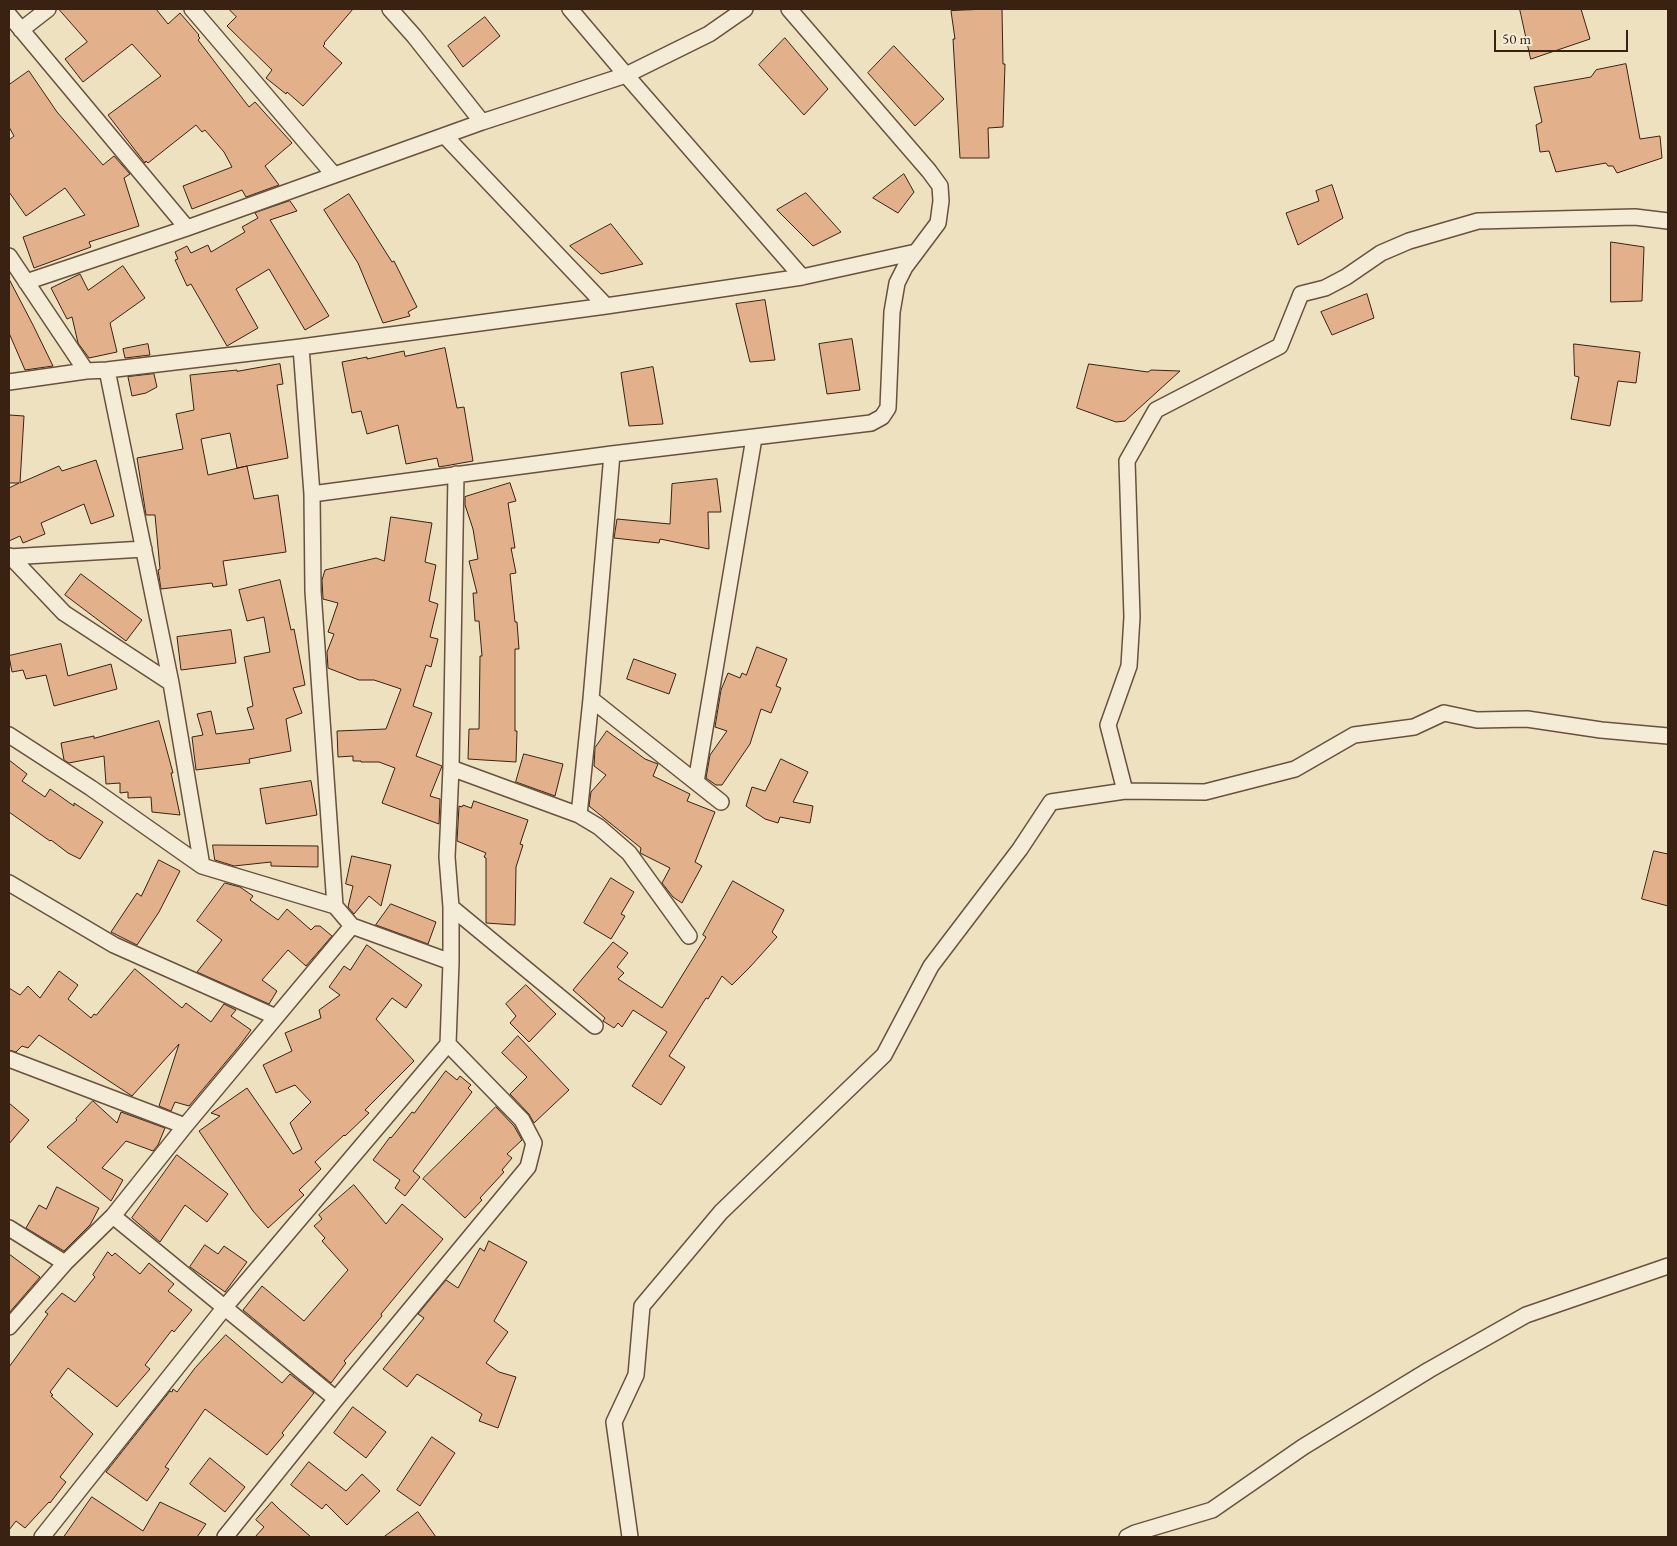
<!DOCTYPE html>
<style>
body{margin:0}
#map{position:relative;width:1677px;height:1546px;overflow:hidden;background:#eee1c0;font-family:"EB Garamond",serif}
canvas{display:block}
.frame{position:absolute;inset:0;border:10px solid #3a2213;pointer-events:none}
.scale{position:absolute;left:1494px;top:30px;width:134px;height:22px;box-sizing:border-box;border:2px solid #3a2213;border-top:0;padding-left:6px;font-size:15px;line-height:18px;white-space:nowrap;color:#3a2213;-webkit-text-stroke:4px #f4ecd6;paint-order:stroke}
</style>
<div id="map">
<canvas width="1677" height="1546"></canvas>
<div class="frame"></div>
<div class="scale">50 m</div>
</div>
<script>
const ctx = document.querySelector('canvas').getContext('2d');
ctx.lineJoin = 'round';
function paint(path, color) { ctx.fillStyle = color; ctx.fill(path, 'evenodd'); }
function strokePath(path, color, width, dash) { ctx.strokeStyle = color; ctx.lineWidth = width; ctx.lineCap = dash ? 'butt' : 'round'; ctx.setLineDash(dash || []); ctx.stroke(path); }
const building = new Path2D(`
 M59,9H156L168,24L180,13L199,35L198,36L200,38L198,40L249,107L255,102L292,143L265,166L279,185L246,197L242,190L192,209L183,186L232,167L224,152L205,130L202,132L196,125L148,163L146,161L145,163L108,115L161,76L132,44L83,82L65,59L87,42Z
 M229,9H353L324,43L325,44L323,46L342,63L303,106L287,92L286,94L266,78L272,70L227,26L236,17Z
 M987,9H1002L1003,64H1005L1003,127L988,128L989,158H960L953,39H955L951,11Z
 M1520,9H1581L1590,39L1531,59Z
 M485,17L500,36L463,67L448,46Z
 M785,38L828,89L804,115L759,65Z
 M894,46L944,99L915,126L868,73Z
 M1626,64L1640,139L1660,136L1662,158L1617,173L1613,166H1608L1606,163L1556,172L1549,151L1540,152L1536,125L1542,122L1534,87L1591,77L1596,70Z
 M29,71L57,112L103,165L114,156L130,174L124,178L139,226L89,242L91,247L34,268L23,237L85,215L65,188L26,216L9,192V140L14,136L9,127V85Z
 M904,174L914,192L898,213L873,198Z
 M1332,185L1343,218L1298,245L1286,213L1319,201L1316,191Z
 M806,193L841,232L813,246L777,210Z
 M349,194L392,262L394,261L417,307L408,312L410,316L383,323L358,263L324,210Z
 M290,201L297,211L270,220L329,316L305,330L269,269L236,289L258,328L227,346L191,284L187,286L175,260L178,259L175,252L187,246L191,253L208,245L211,252L245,232L242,227L258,218L255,213Z
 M611,224L643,264L601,274L570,246Z
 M1611,242L1644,247L1642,301L1611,302Z
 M123,266L145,298L110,323L117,352L89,358L78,343L72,317L67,319L51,288L80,274L88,290Z
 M9,279L33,325L53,366L25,370L9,333Z
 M1367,294L1374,318L1332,335L1321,312Z
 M765,300L775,360L750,362L736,304Z
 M852,339L860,390L827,394L819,344Z
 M148,344L150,355L125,358L123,349Z
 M1574,344L1640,352L1636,383L1618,381L1610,426L1571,419L1579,377L1575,376Z
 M445,348L457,408L464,407L473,461L439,467L437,458L406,464L398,425L367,434L361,411L352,413L342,362L367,357V359L404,351L405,356Z
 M280,364L283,384L277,385L288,458L237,468L230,433L201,439L208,475L247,466L254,499L278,495L286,552L223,561L227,585L213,587L212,583L161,589L158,570L160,569L155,515H146L137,458L183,449L176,414L194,410L190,375L237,370V371Z
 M1089,364L1148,372L1151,370L1180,371L1125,421L1116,422L1077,408Z
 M653,367L663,424L629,426L621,373Z
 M154,374L157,387L146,393L132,396L128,377Z
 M9,415L24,416L20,483L59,466L62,471L96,460L114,516L91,524L84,504L41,523L45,534L23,543L20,536L9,541V488L19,483H9Z
 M717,479L721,512H708L709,549L660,539L659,543L614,538L617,519L670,524L672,484Z
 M510,483L516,501L508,503L515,548H511L516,573L510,574L515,622H517L519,649H515V731H517L516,762L468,759L469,729H479L480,656H482L479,621H475L473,593H477L469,561L478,559L473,529L465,505V497Z
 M391,517L432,523L425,562L436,565L429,601L438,604L430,637L438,639L431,667L426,665L413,706L432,713L416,756L442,766L430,796L440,799L439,824L382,803L395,768L379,762H361V761H353V756L338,757L337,731L386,729L401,689L374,680H359L328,668L327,652L334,634L328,632L338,603L323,599L322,580L325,570L376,558L384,561Z
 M81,574L142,620L126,641L65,595Z
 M280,580L291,630L294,629L305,685L293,688L302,713L286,719L291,751L249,759L250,763L196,770L192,737L203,735L197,714L211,711L216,734L254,729L247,708L253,706L244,657L270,652L264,617L247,621L239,590Z
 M231,630L236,663L181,670L177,637Z
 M61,644L68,676L111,664L117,689L54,706L46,675L26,679L23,670L12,672L9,656Z
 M757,647L787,659L776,686L781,688L771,713L761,709L750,744L722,785H716L706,778L710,755L727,731L715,727L721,690L728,673L740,678L742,673L746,675Z
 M634,659L676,674L669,694L627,679Z
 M159,721L173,773H171L180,815L152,812L151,797L128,798V792L120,793V783L106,784L104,756L69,763L64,760L61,743L94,736V738Z
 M607,731L645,759L658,764L653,776L690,794L687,801L715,812L695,862L702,866L682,903L673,897L662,883L670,868L640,853L641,848L589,806L591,792L606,775L594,766L595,748Z
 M524,754L563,764L555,796L516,782Z
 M781,759L808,772L793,802L813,806L810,823L780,817L778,823L765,819L746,806L752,787L765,791Z
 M9,760L27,774L22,781L45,797L50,789L74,806V803L103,822L80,859L68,853L51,840L50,841L9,812Z
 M311,781L317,815L266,824L260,789Z
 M474,801L528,820L520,844L523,845L516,867L515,925L486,923V858L484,857L486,853L457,841L459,806L462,807L463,805L471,808Z
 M213,845L318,846V867L271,866V862L234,866L215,860Z
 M1654,851L1668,854V906L1642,899Z
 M352,856L391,865L381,906L369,896L354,914L348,907L353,886L346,884Z
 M159,860L180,871L159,912L137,945L111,932L137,893L141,896Z
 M611,878L634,892L621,914L625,916L611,939L584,923Z
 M733,881L784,910L772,932L777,937L750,967L732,985L722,976L708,999L706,998L669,1056L685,1067L661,1105L632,1086L667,1032L633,1010L622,1027L618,1023L614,1028L603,1021L605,1018L573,990L613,942L628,953L617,967L624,973L618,979L662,1008L706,937L703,935Z
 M225,883L240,887L253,896L250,900L278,920L287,909L311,930L315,926H320L332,936L306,966L288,950L262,980L277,991L269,1004L197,972L222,940L197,921Z
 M391,904L436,922L428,944L376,925Z
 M367,945L422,985L406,1008L392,998L376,1019L414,1061L365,1110L369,1113L345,1136L344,1135L315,1162L321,1169L299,1190L304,1195L268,1228L253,1211L199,1131L220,1116L211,1113L247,1088L293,1154L302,1149L290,1123L311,1102L295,1085L276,1093L263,1065L292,1051L285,1033L321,1018L319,1010L340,995L329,987L344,966L350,970Z
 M135,969L182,1008L186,1003L211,1022L224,1004L236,1010L231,1016L251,1030L240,1045L189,1106L175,1102L171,1111L159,1106L179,1044L132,1096L39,1035L28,1048L22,1046L16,1052L9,1050V988L20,995L28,986L40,998L59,971L78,985L68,999L91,1018L94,1014L96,1015Z
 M526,985L556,1014L529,1042L510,1023L516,1016L506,1004Z
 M518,1036L569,1090L534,1123L529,1114L510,1094L527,1077L502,1053Z
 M446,1071L457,1080L460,1076L471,1085L468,1088L472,1092L413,1171L420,1177L405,1196L395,1188L400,1180L373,1160L390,1137L391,1138L412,1112L414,1113Z
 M93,1101L117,1123L121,1112L165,1128L158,1145L153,1151L126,1141L102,1168L123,1180L111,1201L47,1147L77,1120L76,1119Z
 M9,1103L29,1120L9,1144Z
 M496,1107L514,1126L522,1140L507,1154L512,1158L502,1170L504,1172L480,1198L482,1200L465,1218L423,1179Z
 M177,1155L228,1194L207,1222L185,1205L160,1242L132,1218Z
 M354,1185L386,1224L402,1204L443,1239L381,1314L382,1316L344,1361L346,1363L331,1383L243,1310L262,1286L304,1321L348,1270L322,1241L325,1238L314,1226L322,1219L319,1215Z
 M57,1187L99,1208L90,1225L64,1251L26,1228L39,1205L46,1209Z
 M489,1241L527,1262L494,1321L508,1332L486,1363L499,1372L516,1377L498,1428L479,1421L482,1414L417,1374L407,1387L383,1369L424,1318L418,1314L446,1280L458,1288L480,1248L484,1251Z
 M205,1245L218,1254L224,1246L247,1262L225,1292L190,1267Z
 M108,1252L112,1256L115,1253L140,1274L149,1263L174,1284L168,1291L192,1310L174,1332L172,1330L145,1365L150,1369L117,1407L68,1368L50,1392L53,1395L51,1396L93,1434L60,1477L66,1482L50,1503L49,1502L25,1528L16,1521L9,1530V1367L48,1314L45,1312L62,1293L75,1302L95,1277L93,1275Z
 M9,1254L40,1277L9,1313Z
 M226,1335L282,1383L290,1374L314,1393L282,1433L284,1435L267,1455L205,1409L165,1467L169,1469L147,1501L106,1472L170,1391L172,1392L173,1389L177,1392L195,1368Z
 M353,1407L386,1432L366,1458L334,1433Z
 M432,1437L455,1453L420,1506L397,1490Z
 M210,1458L245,1487L225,1512L190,1484Z
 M309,1462L346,1491L362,1474L380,1491L347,1525L326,1504L322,1509L291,1485Z
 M92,1497L143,1531L160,1502L206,1524L197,1537H64Z
 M272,1502L280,1510L311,1537H255L264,1527L256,1520Z
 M418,1512L436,1537H384Z`);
const minor = new Path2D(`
 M192,9L334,175
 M390,9L414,36L482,122
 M570,9L626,75L802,277
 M9,15L187,228
 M21,30L48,9
 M445,136L606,306
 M1668,221L1635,217L1478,221L1409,241L1381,253L1346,277L1325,288L1301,294L1280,346L1156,410L1127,461L1132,617L1129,666L1108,725L1125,791L1205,792L1295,769L1354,735L1414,727L1444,713L1477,720L1527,719L1601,730L1668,736
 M9,256L86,371
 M26,282L187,228L482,122L626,75L709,34L745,9
 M301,347L312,494L313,591L335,906
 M107,370L171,683L202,866
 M9,382L86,371L107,370L301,347L606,306L802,277L916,252
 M312,494L612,454L871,423L882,417L888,408L892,312L897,283L905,267L938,223L941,201L940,186L929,171L789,9
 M10,556L64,613L171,683
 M9,557L144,549
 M591,699L721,802
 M9,735L91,788L202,866L335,906L352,926L451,962
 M451,768L579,815L599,827L629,853L689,936
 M696,782L754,438
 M579,815L591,699L612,454
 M9,883L114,945L276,1017
 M451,907L595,1026
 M9,1059L185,1126
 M113,1216L336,1399
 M9,1228L65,1263
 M9,1327L65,1263L113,1216L185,1126L352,926
 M42,1537L225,1307L448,1044L451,962V907L447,857L451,768L456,474
 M225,1537L336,1399L528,1167L534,1143L522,1120L448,1044
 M630,1537L614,1422L636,1375L642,1306L721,1212L884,1055L931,966L1020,849L1051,802L1125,791
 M1127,1537L1135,1533L1212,1510L1303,1447L1429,1370L1526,1315L1668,1266`);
paint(building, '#e2b08a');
strokePath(building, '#3a2213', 1);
strokePath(minor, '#67523e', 18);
strokePath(minor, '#f4ecd6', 15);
</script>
